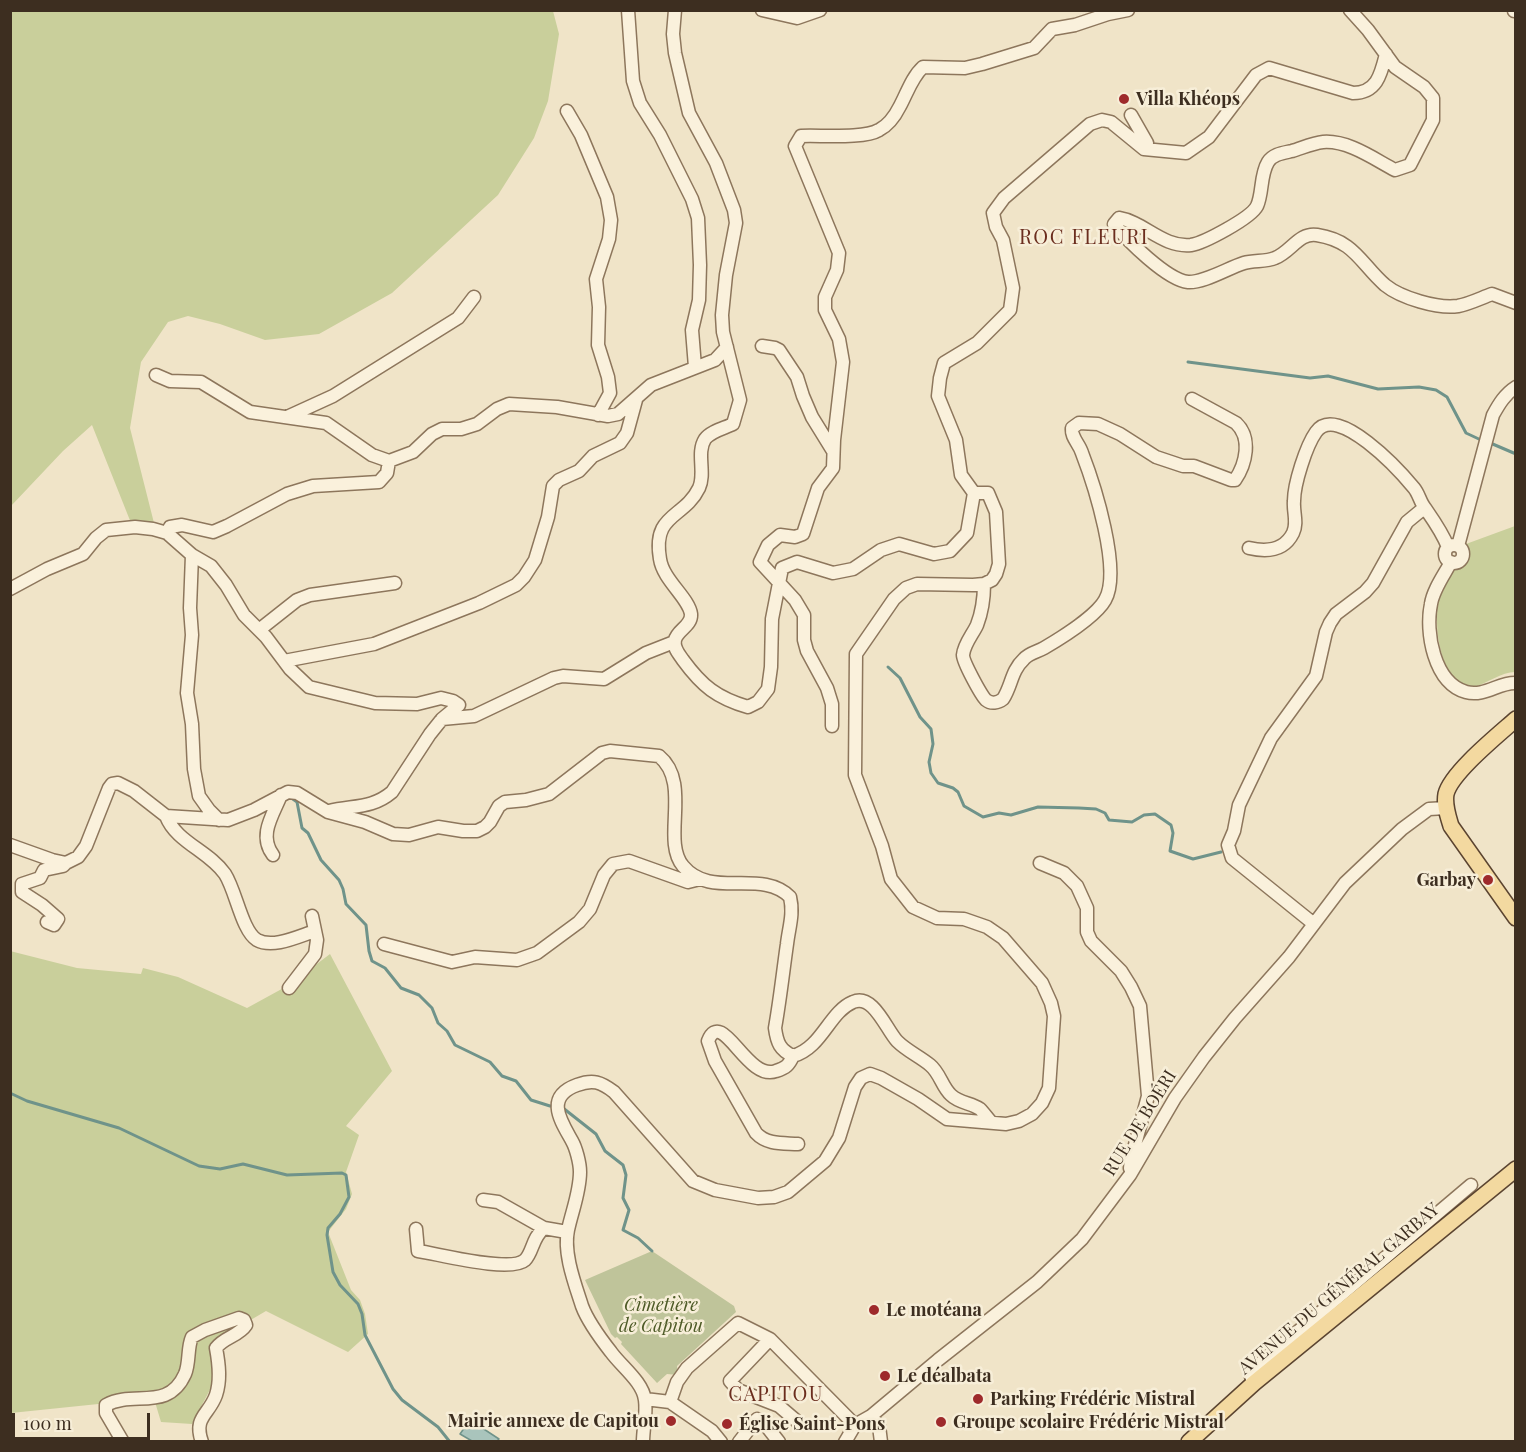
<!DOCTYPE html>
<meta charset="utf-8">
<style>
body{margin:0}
#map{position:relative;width:1526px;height:1452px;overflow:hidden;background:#f0e4c8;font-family:"Playfair Display",serif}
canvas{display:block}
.frame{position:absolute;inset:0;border:12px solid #3d2e20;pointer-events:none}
.scale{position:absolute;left:12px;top:1413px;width:138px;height:27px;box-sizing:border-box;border:3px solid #3d2e20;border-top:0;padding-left:8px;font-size:18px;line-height:21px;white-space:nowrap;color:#3d2e20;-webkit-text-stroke:4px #f7eed8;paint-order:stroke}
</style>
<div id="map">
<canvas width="1526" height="1452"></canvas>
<div class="frame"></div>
<div class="scale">100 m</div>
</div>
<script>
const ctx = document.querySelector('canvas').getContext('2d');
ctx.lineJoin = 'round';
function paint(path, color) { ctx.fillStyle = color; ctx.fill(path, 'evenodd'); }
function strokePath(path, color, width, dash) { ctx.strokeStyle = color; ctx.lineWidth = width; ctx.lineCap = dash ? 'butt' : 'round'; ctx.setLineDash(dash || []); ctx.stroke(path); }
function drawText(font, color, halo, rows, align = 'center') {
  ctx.font = font + ' "Playfair Display",serif'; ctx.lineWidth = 5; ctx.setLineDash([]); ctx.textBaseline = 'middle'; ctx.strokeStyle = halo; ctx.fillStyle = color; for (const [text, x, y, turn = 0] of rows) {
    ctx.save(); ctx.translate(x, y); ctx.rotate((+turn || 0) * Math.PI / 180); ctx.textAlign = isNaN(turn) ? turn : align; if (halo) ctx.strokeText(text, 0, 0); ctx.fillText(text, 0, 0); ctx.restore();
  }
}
const green = new Path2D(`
 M11,11H553L559,34L548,101L534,138L498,195L392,293L319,334L265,340L220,324L188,316L168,322L141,362L130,428L154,523H131L92,425L63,451L11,506Z
 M1515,526V672C1502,672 1487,683 1472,688C1466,685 1460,683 1455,678C1438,662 1434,621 1439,599L1466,544Z
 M10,951L77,968L141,974L143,968L178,977L247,1008L289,985L330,954L392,1071L346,1126L359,1135L346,1172L352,1194L346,1209L328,1232L351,1290L360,1300L365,1314L368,1334L348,1352L266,1311L213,1342L214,1382L192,1424L161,1422L155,1402L108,1403L11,1413Z`);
const cemetery = new Path2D(`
 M652,1251L734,1306L736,1312L677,1366L678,1375L667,1374L657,1383L621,1344L622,1342L617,1337L615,1338L611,1334L585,1280Z`);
const water = new Path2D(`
 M470,1420L499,1439L497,1441H472L460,1434Z`);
const stream = new Path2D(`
 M1188,362L1310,378L1328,376L1378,389L1419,387L1436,390L1447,397L1466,433L1481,440
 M1488,442L1516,454
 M888,667L900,678L920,717L931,729L933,744L929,762L931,773L938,783L953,788L958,792L964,806L983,817L999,813L1011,815L1038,807L1079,808L1096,809L1105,813L1109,820L1132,822L1144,815L1155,814L1171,825L1173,833L1170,851L1193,859L1221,852
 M290,797L297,802L302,828L308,833L321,860L339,880L343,889L346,904L366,925L369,951L372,961L385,968L401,988L419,995L432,1008L438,1023L447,1031L455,1045L490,1062L502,1076L516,1081L531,1100L550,1106
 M10,1093L27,1101L119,1128L199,1166L220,1169L243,1164L287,1175L342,1173L346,1175L349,1197L340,1214L328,1228L327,1235L333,1272L340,1285L358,1304L362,1314L365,1335L393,1389L402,1400L438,1427L450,1442
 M563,1108L596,1134L605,1151L623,1165L626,1175L623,1198L629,1210L623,1230L638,1238L652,1251`);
const minor = new Path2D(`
 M628,10L633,81L640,103L660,135L692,199L698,218L700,265L699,300L692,330L695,367
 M762,10L797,18L820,10
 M1350,10L1368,30L1395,67L1424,87L1433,98V120L1410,165L1395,170C1374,159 1348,140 1323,142C1313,143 1302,148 1292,151C1283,153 1273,154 1268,162C1260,175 1263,193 1257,206C1251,218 1204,243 1191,245C1163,248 1144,222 1119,218L1114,224C1127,240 1167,280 1188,282C1204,283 1228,268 1244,263C1254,260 1266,262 1275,258C1291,252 1299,232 1317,235C1355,241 1360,263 1385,285C1401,298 1438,309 1458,306C1469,304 1481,298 1492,294L1516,303
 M1514,10V11
 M567,111L581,135L607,197L611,220L609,239L596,279L599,307L598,345L608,377L610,393L598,415
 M1131,115L1147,143L1144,149
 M762,346L775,348L779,350L797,377L803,396L812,417L833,451
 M156,375L170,381L201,382L250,412L326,423L372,455L389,461L413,452L432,434L442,429H461L477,424L497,409L509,404L557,407L608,416L618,414L651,385L715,360L727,347
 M287,417L333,396L458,318L474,297
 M974,493L961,475L956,440L938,396L940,378L944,363L977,343L1010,310L1013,288L1003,240L996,227L993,213L1004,198L1090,124L1102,120L1111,122L1144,149L1186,153L1209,137L1256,75L1269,68L1353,93C1377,93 1381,74 1386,54
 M167,533L192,555L211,566L226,585L244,615L266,637L290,669L309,687L375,703L417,704L441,698L453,701L459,705L442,719
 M1445 554a9 9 0 1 1 18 0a9 9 0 1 1-18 0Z
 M1458,546L1493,415C1499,404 1505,394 1516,387
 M1249,548C1266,552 1284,551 1293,533C1298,523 1293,512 1294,501C1294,484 1306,446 1316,432C1337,402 1400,471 1414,488C1419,494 1420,502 1425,508C1434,521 1442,532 1448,547
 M192,555L190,608L192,635L187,693L192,724L194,769L199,796L209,810L219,820
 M1451,562C1444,575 1433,590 1431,604C1425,632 1434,683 1466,692C1485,697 1499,682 1516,683
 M984,584C984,598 982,612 977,625C973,634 964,644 963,655C963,662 981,695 986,700C991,704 998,703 1003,699C1012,685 1011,671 1024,659C1029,653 1037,652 1044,648C1061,638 1096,616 1105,600C1122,571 1094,484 1082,453C1079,443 1071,438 1072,428L1079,423L1098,424L1120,434L1156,457L1183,466H1194L1231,480H1235C1246,464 1252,438 1236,423L1192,399
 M10,589L47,569L83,554L96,538L106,530L135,527L153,529L167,533L170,527L182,525L213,532L227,526L287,494L313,486L379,482L387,473L389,461
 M259,630L297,600L310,595L395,583
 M284,661L374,644L479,603L516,585L524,577L535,560L548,517L553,486L559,480L579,471L593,456L620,443L627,433L636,400
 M832,726V704L827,688L807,651L804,640V615L795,600L760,562L768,545L780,535L795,537L803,534L818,488L833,468L834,440L843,362L839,339L825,310V297L837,270L839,253L795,146L801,136C820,135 864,139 879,130C889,125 895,116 900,106C907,93 912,77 923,67L965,68L982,64L1034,48L1052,29L1075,25L1108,14L1128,10
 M329,811C353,805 372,809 392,792L430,734L442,719L474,716L554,678L563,676L604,679L646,653L674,642
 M166,816C176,842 209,851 225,874C236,891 242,931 257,940C273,949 299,936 315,931
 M10,845L52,860L66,863L78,857L86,846L109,788L112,784L118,783L134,791L166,816L228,820L254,810L288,792L297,793L328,812L365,822L393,834L409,835L438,827L463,831H477L485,827L490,822L499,806L505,802L526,800L549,794L602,753L610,751L659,756C692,783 661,840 683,866C711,900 761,868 790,897C794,914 789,927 787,944C783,972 780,1000 775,1028C777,1043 780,1050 793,1056C822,1048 829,1012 853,1002C873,993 886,1029 897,1041C907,1051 919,1056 930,1065C940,1073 942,1087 951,1095C959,1103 971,1103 980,1109C984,1113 988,1119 992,1123
 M273,855C258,835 273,815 281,795
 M1040,863L1064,873L1077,886L1087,908V932L1091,941L1121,971L1131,987L1140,1006L1148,1096L1131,1160L1130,1168L1133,1170
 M47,922L54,925L58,919L42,905L22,892V884L40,878L44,870L63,866L65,864
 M1314,924L1232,858L1228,845L1234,831L1239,805L1271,738L1316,676L1326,632L1330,623L1336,614L1365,592L1373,583L1407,522L1424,508
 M384,944L452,962L475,957L517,960L537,953L579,922L590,909L604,875L613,864L629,861L688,882L700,879
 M289,988L315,954L317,940L312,916
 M793,1056C789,1065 786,1068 776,1071C747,1082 722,1006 708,1041L715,1061L756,1133C767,1145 783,1143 798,1144
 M483,1200L498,1202L544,1228
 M416,1229L418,1251C439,1254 511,1273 525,1260C533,1252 532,1238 544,1228L567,1232
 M770,1339L730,1381L738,1390L779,1406L799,1423
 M1254,1383L1250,1374L1256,1367L1471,1185
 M645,1399L670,1402L712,1431L721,1442
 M670,1402L677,1382L687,1368L738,1323L770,1339L855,1425
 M871,1416L879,1426L881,1442
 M123,1442L106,1413V1405C134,1390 168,1412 185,1374C190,1362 187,1348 192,1337L205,1330L239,1318L244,1320L246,1325C239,1336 224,1337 216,1348C219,1364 221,1380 216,1395C209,1415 193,1417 202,1442
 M643,1442C643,1428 647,1414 645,1400C643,1382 621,1366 611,1352C600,1338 588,1322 582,1306C575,1284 563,1253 568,1230C572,1211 580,1192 580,1172C580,1163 576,1148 572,1141C561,1121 544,1097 577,1085C593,1079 601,1082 614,1092L693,1181L715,1190L758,1198L774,1197L788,1192L825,1161L839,1138L855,1087L861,1078L870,1074L881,1078L918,1099L947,1119L1006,1124L1019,1121L1032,1114L1042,1103L1049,1088L1054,1016L1051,1003L1042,983L1003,938L987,927L964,919L937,918L913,907L891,879L882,846L855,775L856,654L894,599L906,588L917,584L973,585L984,584L992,580L996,574L999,564L996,512L988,493H974L967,533L950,551L934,554L899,544L881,550L853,569L833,573L797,562L782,568L772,619L771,667L768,689L758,702L748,707C717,698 702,686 683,660C679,654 673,648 675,640C677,630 692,626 691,614C689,598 663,580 660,559C652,513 684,519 699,488C706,473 696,453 705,439C711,431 725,428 733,424L740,400L723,332L722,315L726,275L736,223L734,210L716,163L689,113L675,53L673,34L675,10
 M739,1442L757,1419L764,1423L779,1442
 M845,1442L855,1425L871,1416L938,1360L1037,1282L1082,1239L1130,1175L1175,1098L1204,1057L1235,1018L1289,957L1345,883L1402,829L1429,809L1446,808`);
const major = new Path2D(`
 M1516,719C1498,735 1451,773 1446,794C1444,805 1448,816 1451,826L1516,918
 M1189,1442L1254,1383L1516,1169`);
const markers = [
 [1124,99,6,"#9e2a2b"],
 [1488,880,6,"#9e2a2b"],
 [874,1310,6,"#9e2a2b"],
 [885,1376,6,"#9e2a2b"],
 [978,1399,6,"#9e2a2b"],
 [671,1421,6,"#9e2a2b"],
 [941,1422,6,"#9e2a2b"],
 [727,1424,6,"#9e2a2b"]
];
const poiNames = [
 ["Villa Khéops",1136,99],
 ["Garbay",1476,880,"right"],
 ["Le motéana",886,1310],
 ["Le déalbata",897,1376],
 ["Parking Frédéric Mistral",990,1399],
 ["Mairie annexe de Capitou",659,1421,"right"],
 ["Groupe scolaire Frédéric Mistral",953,1422],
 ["Église Saint-Pons",739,1424]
];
const streetNames = [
 ["RUE DE BOÉRI",1140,1123,-58],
 ["AVENUE DU GÉNÉRAL GARBAY",1339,1289,-40]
];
const parkNames = [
 ["Cimetière",661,1305],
 ["de Capitou",661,1326]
];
const neighbourhoodNames = [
 ["ROC FLEURI",1084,238],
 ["CAPITOU",776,1395]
];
paint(green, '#c9cf9b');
paint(cemetery, '#bfc49a');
paint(water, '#a9c4bc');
strokePath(water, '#6f938a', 1.5);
strokePath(stream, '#6f938a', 3);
strokePath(minor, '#8d765c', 15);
strokePath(major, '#5b4430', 18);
strokePath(minor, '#faf1dc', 12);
strokePath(major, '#f3d9a0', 15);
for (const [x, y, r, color] of markers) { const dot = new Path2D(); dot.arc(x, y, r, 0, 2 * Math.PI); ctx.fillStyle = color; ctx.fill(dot); strokePath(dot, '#f7eed8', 2); }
drawText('bold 18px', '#3d2e20', '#f7eed8', poiNames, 'left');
drawText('18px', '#3d2e20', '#f7eed8', streetNames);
drawText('italic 18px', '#4d5a26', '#f7eed8', parkNames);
ctx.letterSpacing = '1.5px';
drawText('20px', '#6b2e1e', '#f7eed8', neighbourhoodNames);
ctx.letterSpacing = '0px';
</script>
